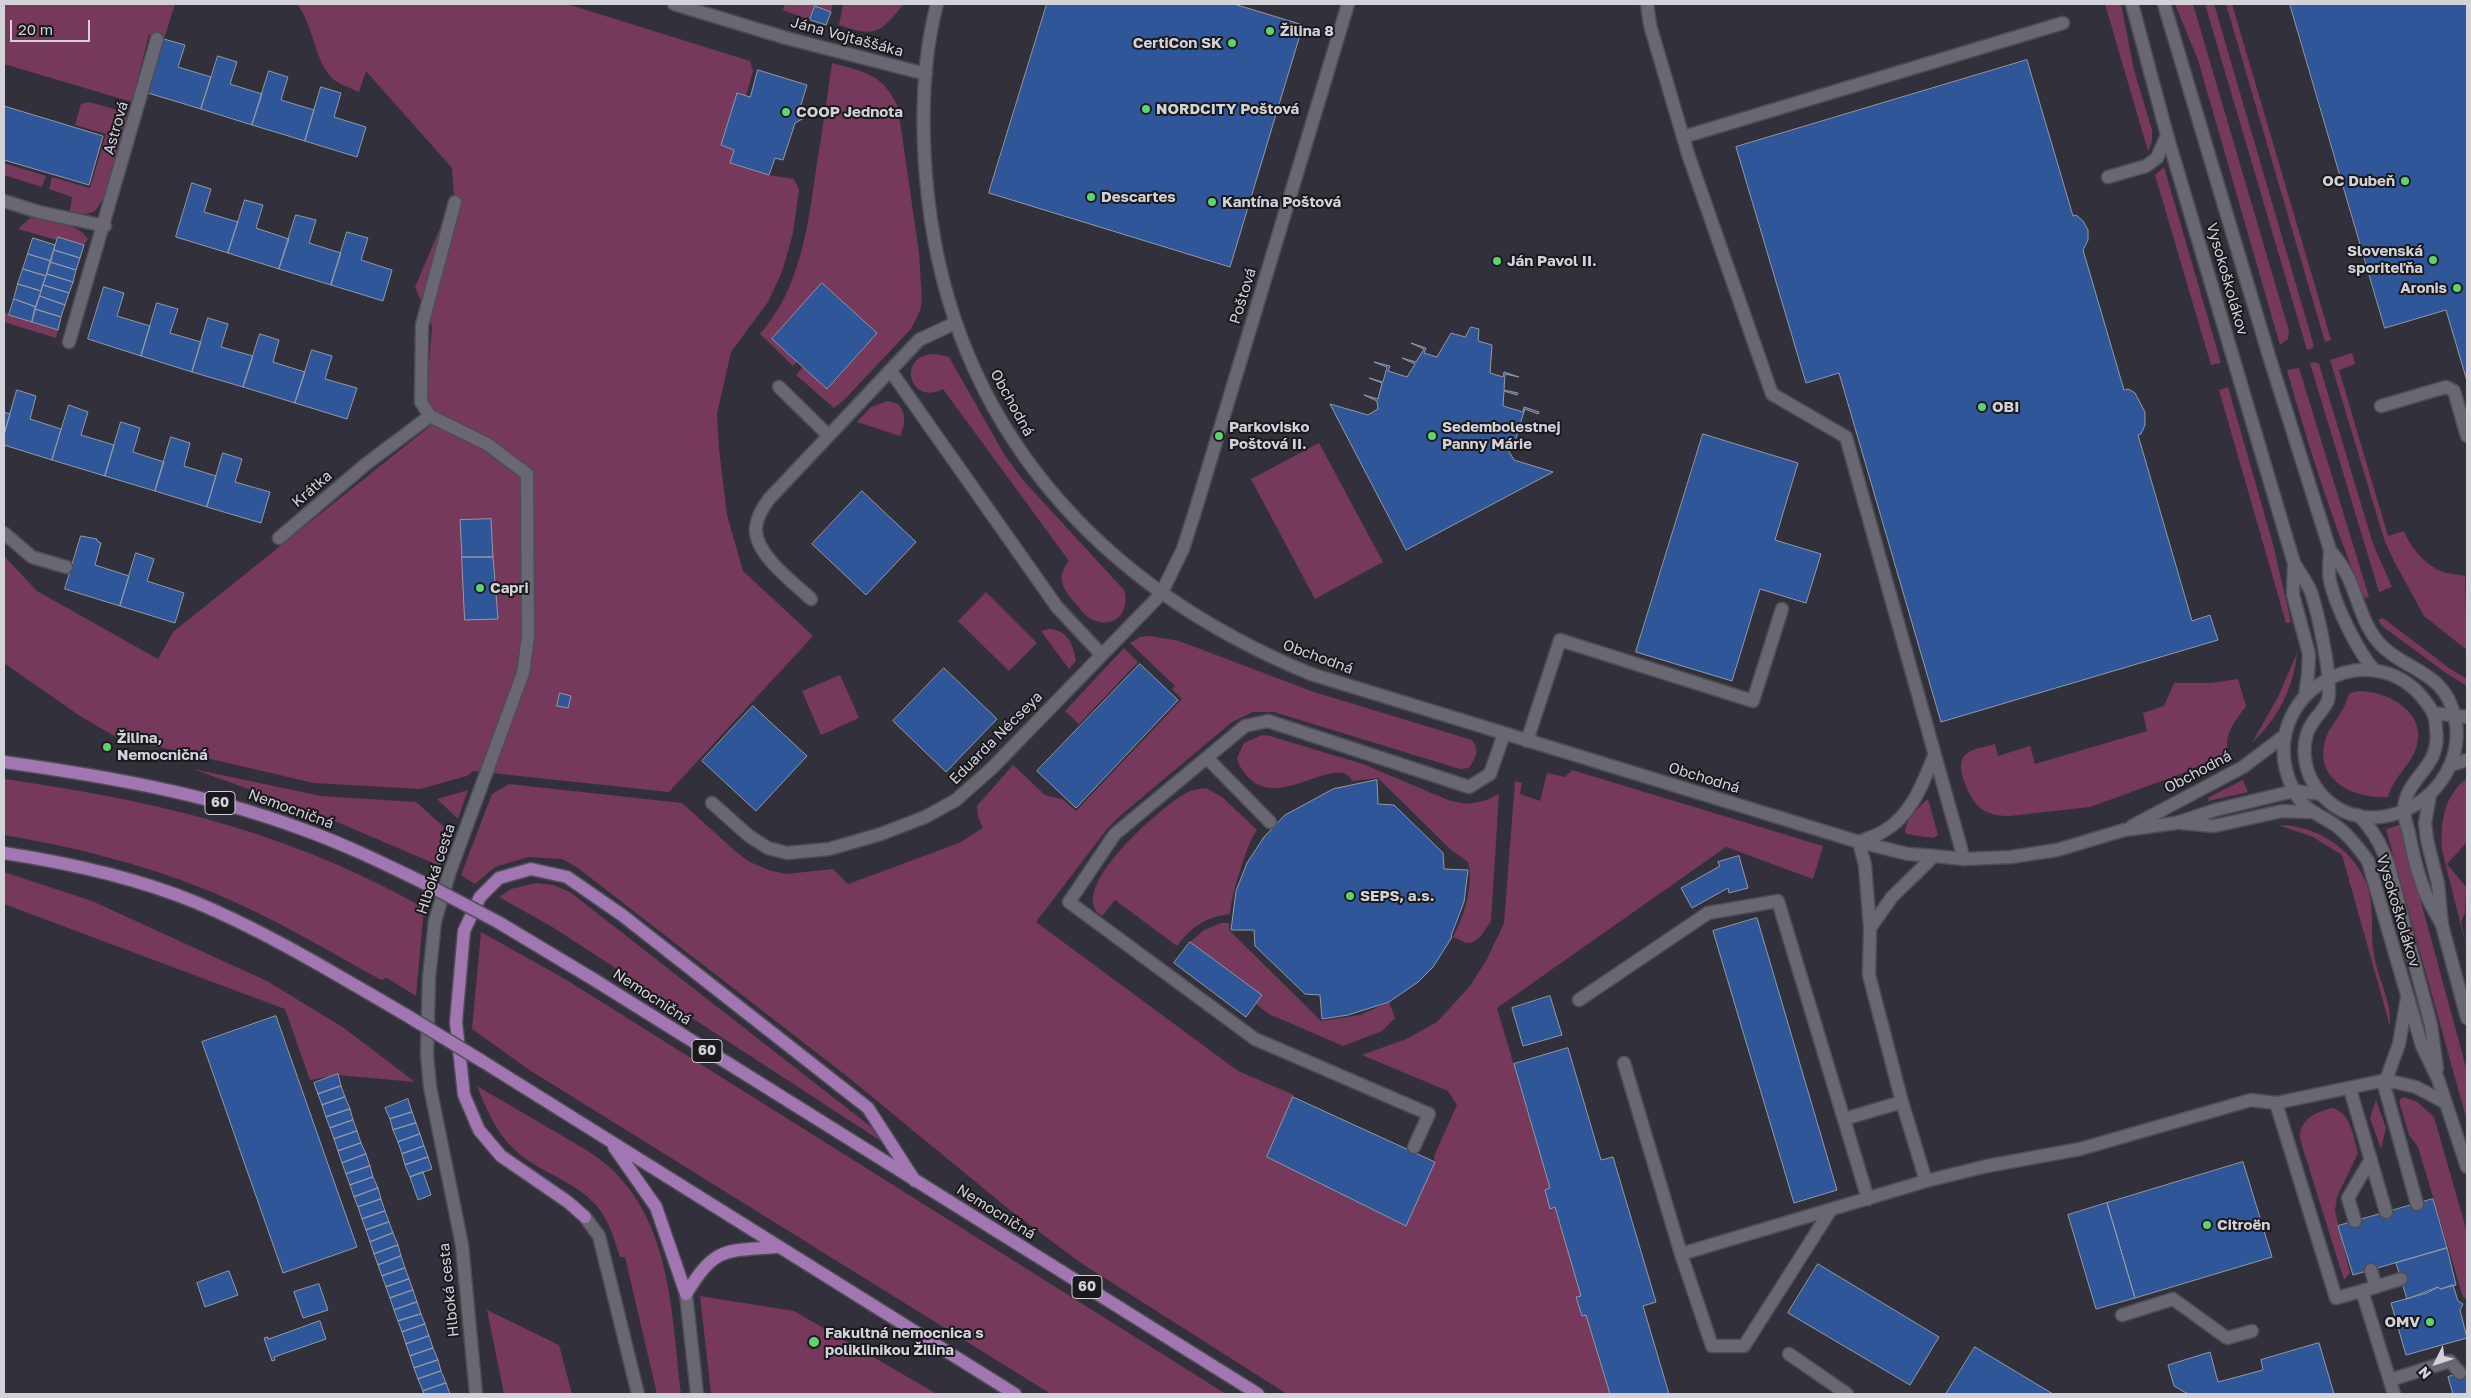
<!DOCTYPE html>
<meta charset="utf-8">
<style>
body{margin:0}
#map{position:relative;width:2471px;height:1398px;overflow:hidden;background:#32313b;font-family:"Golos Text",sans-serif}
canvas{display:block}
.frame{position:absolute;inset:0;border:5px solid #d2d2d8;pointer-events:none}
.north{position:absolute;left:2411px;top:1338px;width:50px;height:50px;-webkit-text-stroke:4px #1a1a1e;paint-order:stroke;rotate:229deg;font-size:14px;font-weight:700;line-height:20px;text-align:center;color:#d2d2d8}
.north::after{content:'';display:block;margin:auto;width:18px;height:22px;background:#d2d2d8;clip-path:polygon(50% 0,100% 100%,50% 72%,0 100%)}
.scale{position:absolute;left:10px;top:20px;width:80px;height:22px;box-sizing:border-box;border:2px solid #d2d2d8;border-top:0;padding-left:6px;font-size:15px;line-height:18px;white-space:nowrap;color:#d2d2d8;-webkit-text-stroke:4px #1a1a1e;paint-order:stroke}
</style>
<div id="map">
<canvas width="2471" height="1398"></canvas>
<div class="frame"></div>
<div class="north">N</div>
<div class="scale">20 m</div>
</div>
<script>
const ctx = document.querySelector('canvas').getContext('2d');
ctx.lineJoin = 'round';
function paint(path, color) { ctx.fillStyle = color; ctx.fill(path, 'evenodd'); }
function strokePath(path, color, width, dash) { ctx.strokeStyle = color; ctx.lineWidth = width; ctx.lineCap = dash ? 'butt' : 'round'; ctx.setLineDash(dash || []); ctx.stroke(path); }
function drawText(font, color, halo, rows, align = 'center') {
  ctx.font = font + ' "Golos Text",sans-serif'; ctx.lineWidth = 4; ctx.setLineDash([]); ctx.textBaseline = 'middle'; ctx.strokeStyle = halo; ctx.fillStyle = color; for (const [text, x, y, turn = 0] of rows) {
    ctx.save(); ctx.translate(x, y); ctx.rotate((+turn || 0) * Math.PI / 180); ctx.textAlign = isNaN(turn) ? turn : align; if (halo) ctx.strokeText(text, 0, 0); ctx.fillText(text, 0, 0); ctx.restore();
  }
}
const green = new Path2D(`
 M4,4H175L164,39L149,34L132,102L4,64Z
 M297,4H567L750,61L753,71L746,96L737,93L721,145L734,150L731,164L769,175L794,179L799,190L793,233L782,272L768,302L731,352L717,414L719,449L727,515L743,571L813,636L669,792L473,771L467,776L420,789L314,783L116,737L80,716L4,663V556L37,591L158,659L173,632L430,426L427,388L432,327L415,287L454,196L452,168L366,71L359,92C351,88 337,84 331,77C314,58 313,24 297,4Z
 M785,4H833L831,12L815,7L810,20L783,10Z
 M843,4H904C879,33 877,38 839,25Z
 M2105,4H2121L2134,70L2152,130V142L2148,151Z
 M2175,4H2193L2289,331L2288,339L2280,345L2198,60Z
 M2205,4H2214L2314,346L2311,349L2307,350Z
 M2226,4H2232L2331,340L2325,342Z
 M832,63C865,72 883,74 898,107L919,253L922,300L920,311L911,329L843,401L834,408L796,375L803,367L828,389L877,333L822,283L772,338L797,362L793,366L760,334C800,289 808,227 816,169C822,134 827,98 832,63Z
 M89,102L128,113C123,132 108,205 93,212C85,216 77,212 70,211L72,197L49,189L52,177L90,188L106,134L75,125L81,104Z
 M4,163L46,176L42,187L4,175Z
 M2164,167L2221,363L2211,365L2155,175Z
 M30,218C47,220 79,223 88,239L84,245L58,237L57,240L18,229Z
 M4,312L58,330L56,338L4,322Z
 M2352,353L2355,364L2339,370L2388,536L2404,531C2411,549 2427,567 2446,573C2452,574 2459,574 2465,576L2467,650L2424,616L2395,563L2385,542L2330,360Z
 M935,354L949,357L1004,454L1022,479L1124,590C1130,609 1118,628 1096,621C1086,618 1082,611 1076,604C1063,589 1055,578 1069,561L943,389C909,407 896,354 935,354Z
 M2315,362L2319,364L2373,544L2392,587L2379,592L2310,363Z
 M2299,368L2369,597L2364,598C2333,524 2309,448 2287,370Z
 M2228,387L2273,544L2291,622L2286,623L2219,390Z
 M888,401L898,404C907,414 905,425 900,436L857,422L871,407Z
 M1319,443L1383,562L1315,599L1251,479Z
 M986,592L1037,643L1009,671L958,621Z
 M2383,618L2449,668L2467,679V686L2446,673L2382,626L2378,620Z
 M1050,629C1069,631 1073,645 1076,661L1069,669L1041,631Z
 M1150,636L1179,641L1314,692L1472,740C1480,752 1476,757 1469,768L1460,769L1274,712H1253L1232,722L1120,816L1107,829L1036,922L1238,1071L1294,1095L1267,1157L1405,1226L1435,1162L1434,1156L1457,1105L1448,1091L1362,1055L1406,1039L1437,1022L1470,986L1487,959L1504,923L1515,781L1522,783L1520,794L1540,801L1547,773L1565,777L1572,770L1823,846L1813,879L1726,847L1497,1008L1550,1188L1545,1190L1550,1208L1555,1207L1581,1296L1576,1298L1582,1316L1586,1315L1610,1394H1287L1081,1263L1011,1211L848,1077L578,868L562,859L528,857L495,867L475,884L461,875L492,794L509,784L682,803L734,850L748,861L768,870L786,874L833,869L848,884L959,843L983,828L978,817L977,806L1013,765L1045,795L1062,799L1076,811L1182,699L1172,689L1175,686L1130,643L1140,637Z
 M1124,648L1138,662L1079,724L1065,711Z
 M2297,653C2294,688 2277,719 2252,743L2278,697Z
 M840,675L859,718L821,735L802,691Z
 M2238,679L2246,706C2235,722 2224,733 2228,752L2181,774L2090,807L2010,816C2001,816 1991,815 1983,810C1971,803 1953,766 1965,755C1972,748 1985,747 1995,744L1998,756L2030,746L2035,764L2147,731L2143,713L2164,706L2174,683H2211Z
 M2360,691C2391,692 2430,715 2415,751C2408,768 2393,778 2388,797C2355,799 2314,781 2325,741C2330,723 2344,715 2349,693Z
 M1262,735L1270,736L1363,764L1448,800L1467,804L1484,801L1499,794L1491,921L1481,936L1473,942L1466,943L1453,937C1464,916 1474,886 1468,862L1450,849L1378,778L1352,781C1339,752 1281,810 1249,778C1243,771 1239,767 1237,758L1244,743Z
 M193,769L321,796L416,802L453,835L440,866L323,816Z
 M2467,778V842L2447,864L2466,887L2465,913L2461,922L2467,950L2442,850C2440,822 2444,796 2467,778Z
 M4,779C157,801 288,831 424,908L416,996L387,978L381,980C325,949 269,915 209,891C143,864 74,847 4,835Z
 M2243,780L2248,792L2208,801L2209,797Z
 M1206,788L1222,797L1257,830C1247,843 1231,896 1230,914C1206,917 1192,926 1177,946L1115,900L1102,916C1063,891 1162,807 1184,794C1191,790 1198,789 1206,788Z
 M468,790L458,819L437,799Z
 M1928,799L1938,835L1933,838L1906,834C1902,823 1919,807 1928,799Z
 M2278,825C2315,825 2351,847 2366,882C2375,905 2370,932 2374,955C2378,979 2392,1002 2390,1026L2342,855L2313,837Z
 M2400,825L2467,1071V1121L2386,829Z
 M4,872L92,901L267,981L344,1028L415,1082L338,1075L310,1080L285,1009L4,904Z
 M536,883L553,885L570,892L893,1144L890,1147L554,928L499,897L511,889Z
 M1221,923H1229V930L1321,1021L1360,1015L1389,1002L1395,1018L1382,1031L1343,1046L1269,1014L1256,1004L1262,995L1190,942L1204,930Z
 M481,932L565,979L1226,1394H1051L531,1071L472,1029Z
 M477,1086C504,1102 532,1118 559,1134C572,1142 586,1149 598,1158C672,1213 671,1311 681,1394H657L625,1257H620C614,1239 609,1220 596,1205C575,1181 540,1173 516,1151C496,1133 487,1110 477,1086Z
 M2403,1097L2416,1101L2434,1117L2467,1232V1299L2463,1297L2418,1147L2409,1135L2399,1101Z
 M2376,1100L2386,1128L2381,1149L2370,1118Z
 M2332,1108C2351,1112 2353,1136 2358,1153L2337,1197L2335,1211L2350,1273L2344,1280L2300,1139C2299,1119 2316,1112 2332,1108Z
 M700,1296L794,1311L937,1394H711Z
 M487,1310L559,1345L572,1394H504Z`);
const building = new Path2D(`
 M1047,4H1234L1303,25L1230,267L989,193Z
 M2290,4H2467V381L2446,310L2385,328Z
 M815,6L831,12L826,25L810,20Z
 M164,39L185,45L178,67L211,77L201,109L148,93Z
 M218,56L237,62L230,84L262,94L252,125L201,109Z
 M2027,60L2073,216L2076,215L2083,221L2088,230V240L2083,250L2124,390L2128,389L2135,393L2145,412V425L2141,434L2138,435L2192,621L2210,615L2218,640L1941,722L1839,373L1806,383L1736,147Z
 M758,70L807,85L800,108L804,118L795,123L783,160L775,158L769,175L730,163L734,150L721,145L737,93L750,97Z
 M269,71L288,77L281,100L314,110L305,141L252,125Z
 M321,87L341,93L334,117L366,127L357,157L305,141Z
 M4,106L103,136L89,185L4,160Z
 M192,183L211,189L204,212L238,222L228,253L176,237Z
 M245,200L263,205L256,228L289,239L279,269L228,253Z
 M296,215L316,220L309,243L341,253L331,285L279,269Z
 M347,232L368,238L361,260L392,270L383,301L331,285Z
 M58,237L84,245L80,258L54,250Z
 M33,238L55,245L51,261L28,254Z
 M54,250L80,258L76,270L50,262Z
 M28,254L51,261L46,276L23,269Z
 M50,262L76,270L73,282L47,274Z
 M23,269L46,276L41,291L18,284Z
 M47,274L73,282L69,293L43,285Z
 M822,283L877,333L827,389L772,339Z
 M18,284L41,291L36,307L14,299Z
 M43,285L69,293L65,305L40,296Z
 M104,287L124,293L117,316L150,326L141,356L88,339Z
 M40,296L65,305L61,317L35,309Z
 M14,299L36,307L32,322L9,315Z
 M157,303L178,309L170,333L201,342L192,372L141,356Z
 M35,309L61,317L58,330L32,322Z
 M208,318L228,324L221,347L253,356L243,387L192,372Z
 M1471,327L1479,329L1478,341L1492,345L1490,373L1503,377L1504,372L1519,377L1505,374L1504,390L1518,393L1517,395L1504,391L1503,406L1523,412L1524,407L1539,412L1538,414L1525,409L1520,424L1534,428L1520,426L1515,441L1529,446L1515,443L1513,447L1508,450L1514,460L1553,472L1406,550L1330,404L1368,415L1378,409L1377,401L1364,395L1378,399L1382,383L1369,378L1383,382L1387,367L1374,362L1390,366L1388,371L1407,377L1415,364L1402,358L1416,362L1424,349L1411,343L1426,348L1424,353L1437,357L1451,333L1465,337Z
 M260,334L279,340L273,362L305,372L295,403L243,387Z
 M312,350L332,356L325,379L357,388L347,419L295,403Z
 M17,390L36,396L30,419L61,429L52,460L4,445V435Z
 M69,405L88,412L81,435L114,445L105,476L52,460Z
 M4,412L10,414L4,435Z
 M121,422L140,428L133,452L164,462L155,491L105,476Z
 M1703,434L1798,463L1775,540L1821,554L1806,603L1760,589L1732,681L1636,652Z
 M171,437L190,443L184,466L216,476L207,507L155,491Z
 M223,453L242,459L235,482L270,492L261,523L207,507Z
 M862,491L916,542L866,595L812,544Z
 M491,519L493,557H462L460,520Z
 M81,536L97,539V541L101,543L95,565L129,576L120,606L65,589Z
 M136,553L154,559L147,581L184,593L175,623L120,606Z
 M462,557H493L498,619L465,620Z
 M1140,664L1178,700L1076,808L1037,771Z
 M944,668L997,719L946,772L893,721Z
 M560,693L571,696L568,708L557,706Z
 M753,706L807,756L756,811L702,761Z
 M1377,780L1378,804L1394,805L1443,853L1444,869L1468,870L1464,902L1451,936L1452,937L1433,967L1418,982L1389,1002L1348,1015L1322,1019L1320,995L1305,994L1255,946L1254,930H1231L1236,891L1247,863L1264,837L1285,815L1333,789Z
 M1739,856L1748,888L1729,893L1728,888L1692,908L1681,888L1720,866L1718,862Z
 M1757,918L1837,1190L1794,1203L1713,931Z
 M1190,942L1262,995L1246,1017L1174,963Z
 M1550,996L1562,1035L1523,1046L1512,1008Z
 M276,1016L357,1247L283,1273L202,1042Z
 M1568,1048L1601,1160L1613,1157L1656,1302L1643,1306L1669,1394H1610L1586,1315L1582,1316L1576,1297L1581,1296L1555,1207L1550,1209L1545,1190L1550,1188L1514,1064Z
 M338,1074L341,1086L318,1094L314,1083Z
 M341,1086L345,1097L322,1105L318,1094Z
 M345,1097L350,1109L326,1117L322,1105Z
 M1293,1097L1435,1162L1406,1226L1267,1157Z
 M408,1099L412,1112L390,1119L385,1108Z
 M350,1109L353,1120L330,1128L326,1117Z
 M412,1112L416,1123L393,1130L390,1119Z
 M353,1120L357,1131L334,1139L330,1128Z
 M416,1123L420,1134L398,1142L393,1130Z
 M357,1131L361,1143L338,1151L334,1139Z
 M420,1134L424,1146L402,1154L398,1142Z
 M361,1143L366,1154L342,1163L338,1151Z
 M424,1146L428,1157L405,1165L402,1154Z
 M366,1154L370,1166L346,1174L342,1163Z
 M428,1157L432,1169L410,1177L405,1165Z
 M2243,1162L2272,1257L2135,1298L2107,1203Z
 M370,1166L373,1177L350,1185L346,1174Z
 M423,1172L431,1195L418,1200L410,1177Z
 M373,1177L378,1188L354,1197L350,1185Z
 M378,1188L381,1199L358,1207L354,1197Z
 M381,1199L385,1211L362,1219L358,1207Z
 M2433,1199L2447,1248L2353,1275L2338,1226Z
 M2107,1203L2135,1298L2096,1309L2068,1215Z
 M385,1211L389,1222L366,1230L362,1219Z
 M389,1222L393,1233L370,1242L366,1230Z
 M393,1233L398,1245L374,1254L370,1242Z
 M398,1245L401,1256L378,1265L374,1254Z
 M2447,1248L2456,1285L2440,1289L2438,1287L2407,1299L2396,1263Z
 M401,1256L405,1268L382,1276L378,1265Z
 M1818,1264L1939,1337L1910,1385L1788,1313Z
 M405,1268L409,1279L386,1287L382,1276Z
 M229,1271L238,1295L205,1307L197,1283Z
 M409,1279L413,1290L390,1298L386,1287Z
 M319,1284L328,1310L303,1318L294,1292Z
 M2453,1285L2458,1301L2463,1304L2460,1310L2467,1338L2406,1355L2391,1303L2427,1293L2438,1287L2440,1289Z
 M413,1290L417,1302L394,1310L390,1298Z
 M417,1302L421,1314L398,1321L394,1310Z
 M421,1314L425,1324L402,1332L398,1321Z
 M320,1321L326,1339L274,1357L275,1360L272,1361L264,1338L268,1337V1339Z
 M425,1324L429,1336L406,1344L402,1332Z
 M429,1336L433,1348L410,1356L406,1344Z
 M2319,1343L2334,1394H2188L2174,1386L2168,1365L2210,1352L2218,1382L2263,1370L2261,1360Z
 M1975,1347L2053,1394H1946Z
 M433,1348L438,1360L414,1368L410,1356Z
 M438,1360L441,1371L418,1379L414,1368Z
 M441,1371L446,1383L423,1391L418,1379Z
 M2467,1371V1394H2453L2448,1377Z
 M446,1383L450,1394H424L423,1391Z`);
const service = new Path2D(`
 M1647,4L1650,25L1688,154L1772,394L1846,437L1964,859
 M1683,137L2063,23
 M2108,177L2146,166L2157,158L2167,135
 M2381,406L2446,387L2454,391L2467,436
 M2433,713L2467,717
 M1527,741L1560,640L1753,701L1782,609
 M1207,758L1270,822
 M2451,765L2467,760
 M1870,928L1892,897L1934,856
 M1579,1000L1708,913L1778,901L1868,1199
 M1624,1063L1681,1254L1712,1346H1744L1830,1211
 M2386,1080L2416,1087L2446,1103
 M2383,1081L2417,1204
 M2350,1089L2386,1212
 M2276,1103L2336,1298L2362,1291
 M1844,1119L1902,1102
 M1414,1147L1429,1114L1255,1039L1069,902L1115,834L1245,726L1268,721L1469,787L1490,774L1504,734
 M1926,1181L1902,1102L1869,975L1870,928L1865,865L1859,842C1867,838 1877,836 1884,831C1911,816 1923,783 1934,756
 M2355,1221L2348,1198L2371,1159
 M1681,1254L1926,1181L1987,1166L2080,1149L2251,1100L2276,1103L2386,1080L2399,1044L2407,998
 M2371,1270L2376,1287
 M2122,1315L2173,1299L2227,1338L2252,1331
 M1789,1354L1847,1394
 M2390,1380L2450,1361L2460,1373
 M476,1394L462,1245L430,1087L427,1055L429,978L435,921L449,874L523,673L528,637L527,474
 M2394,1394L2362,1291L2401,1279`);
const minor = new Path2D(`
 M674,4L786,38L926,74
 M937,4C921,64 921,136 928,197C954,429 1100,587 1311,674L1859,842L1908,854L1934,856L1964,859L2011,857L2057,850L2124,830L2176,823L2215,810L2294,791L2321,794
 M2132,4L2167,135L2294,563C2299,572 2307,582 2311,592C2318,613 2333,680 2328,700C2325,709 2318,714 2313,722C2300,740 2303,768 2315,786C2361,855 2471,800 2455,718C2445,671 2408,672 2382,646C2362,626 2359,599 2347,575C2343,566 2336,558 2330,550L2269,356L2164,4
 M4,201L39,212L105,226
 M69,342L157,39
 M890,370L1057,607L1101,654
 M779,387L828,435
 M430,416L421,402L422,325L455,202
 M430,416L487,444L527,474
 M4,533L32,557L66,567
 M279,538L366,464L430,416
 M2330,550C2330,559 2328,571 2330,581C2336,607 2357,650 2374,670
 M2294,563L2293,595L2309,654L2308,675L2305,695
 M811,599C794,583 753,553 756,527C757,517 763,507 769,499L919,340L955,323
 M2430,795L2425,823L2427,840L2438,884L2442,925L2467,1018
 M712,803L749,836L768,848L787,853L829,849L881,834L925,817L956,800L992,768L1161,594L1183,549L1197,505L1348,4
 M2358,815C2373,829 2381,845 2388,863L2431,1025L2437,1069
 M2181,823L2214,826L2282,811L2310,812
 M2132,826L2243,767L2284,736
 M2442,925C2435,911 2426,898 2422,884C2416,867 2412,850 2409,833C2407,826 2404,817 2404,810C2405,776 2442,769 2436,729C2436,723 2435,716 2432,711C2378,620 2248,695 2293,789C2303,810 2317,813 2335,825C2348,834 2358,847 2368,861L2422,1046L2438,1079L2467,1167
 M585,1217L599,1236L638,1394
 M686,1294L697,1394`);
const primary = new Path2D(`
 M4,762C104,776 204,793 299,828C342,843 383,863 424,883
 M4,853C69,863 134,877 195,902C269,933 337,975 406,1015
 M498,922L593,979L1258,1394
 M482,1061L1015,1394
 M614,1147L656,1207L686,1294
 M585,1217L568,1202L501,1156L479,1130L464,1095L456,1022L464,931L480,897L499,878L531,869L567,877L622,915L868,1108L915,1181
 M686,1294C715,1247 723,1251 776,1247`);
const primaryBridge = new Path2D(`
 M424,883L498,922
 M406,1015L482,1061`);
const markers = [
 [1270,31,5,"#5ed56c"],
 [1232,43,5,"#5ed56c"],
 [1146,109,5,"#5ed56c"],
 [786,112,5,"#5ed56c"],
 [2405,181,5,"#5ed56c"],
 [1091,197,5,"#5ed56c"],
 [1212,202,5,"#5ed56c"],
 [2433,260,5,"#5ed56c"],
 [1497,261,5,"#5ed56c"],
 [2457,288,5,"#5ed56c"],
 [1982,407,5,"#5ed56c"],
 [1219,436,5,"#5ed56c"],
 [1432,436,5,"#5ed56c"],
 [480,588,5,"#5ed56c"],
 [107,747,5,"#5ed56c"],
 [1350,896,5,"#5ed56c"],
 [2207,1225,5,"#5ed56c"],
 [2430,1322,5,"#5ed56c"],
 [814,1342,6,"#5ed56c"]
];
const shields = [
 [220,803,30],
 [707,1051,30],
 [1087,1287,30]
];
const shieldNames = [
 ["60",220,803],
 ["60",707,1051],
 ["60",1087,1287]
];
const poiNames = [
 ["Žilina 8",1280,31],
 ["CertiCon SK",1222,43,"right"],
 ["NORDCITY Poštová",1156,109],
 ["COOP Jednota",796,112],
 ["OC Dubeň",2395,181,"right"],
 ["Descartes",1101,197],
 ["Kantína Poštová",1222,202],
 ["Slovenská",2423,251,"right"],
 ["sporiteľňa",2423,268,"right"],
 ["Ján Pavol II.",1507,261],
 ["Aronis",2447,288,"right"],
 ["OBI",1992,407],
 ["Parkovisko",1229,427],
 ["Poštová II.",1229,444],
 ["Sedembolestnej",1442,427],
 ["Panny Márie",1442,444],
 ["Capri",490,588],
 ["Žilina,",117,738],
 ["Nemocničná",117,755],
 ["SEPS, a.s.",1360,896],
 ["Citroën",2217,1225],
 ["OMV",2420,1322,"right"],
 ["Fakultná nemocnica s",825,1333],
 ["poliklinikou Žilina",825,1350]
];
const streetNames = [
 ["Jána Vojtaššáka",847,37,15],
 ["Astrová",116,128,-74],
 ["Vysokoškolákov",2227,279,74],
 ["Poštová",1243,296,-73],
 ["Obchodná",1012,403,61],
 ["Krátka",312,489,-41],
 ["Obchodná",1318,657,20],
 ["Eduarda Nécseya",996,738,-45],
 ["Obchodná",2198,772,-28],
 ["Obchodná",1704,778,17],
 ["Nemocničná",291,809,20],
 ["Hlboká cesta",436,869,-72],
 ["Vysokoškolákov",2398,911,73],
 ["Nemocničná",652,997,33],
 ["Nemocničná",996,1212,32],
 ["Hlboká cesta",449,1290,-96]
];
paint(green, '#76385b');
paint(building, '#2f5699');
strokePath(building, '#9399a4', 1);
strokePath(service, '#4e4d55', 15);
strokePath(minor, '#4e4d55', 15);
strokePath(primary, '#4e4d55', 15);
strokePath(service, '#686772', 12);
strokePath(minor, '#686772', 12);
strokePath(primary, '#a275b3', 12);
strokePath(primaryBridge, '#4e4d55', 15, []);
strokePath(primaryBridge, '#a275b3', 12);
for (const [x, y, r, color] of markers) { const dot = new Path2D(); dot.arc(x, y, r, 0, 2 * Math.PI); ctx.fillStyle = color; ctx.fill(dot); strokePath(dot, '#1a1a1e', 2); }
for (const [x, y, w] of shields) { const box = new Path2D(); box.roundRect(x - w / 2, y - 11.5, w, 23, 4); ctx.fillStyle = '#1a1a1e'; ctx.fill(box); strokePath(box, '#d2d2d8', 1); }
drawText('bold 14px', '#d2d2d8', null, shieldNames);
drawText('bold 15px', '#d2d2d8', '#1a1a1e', poiNames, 'left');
drawText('15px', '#d2d2d8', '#1a1a1e', streetNames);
</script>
